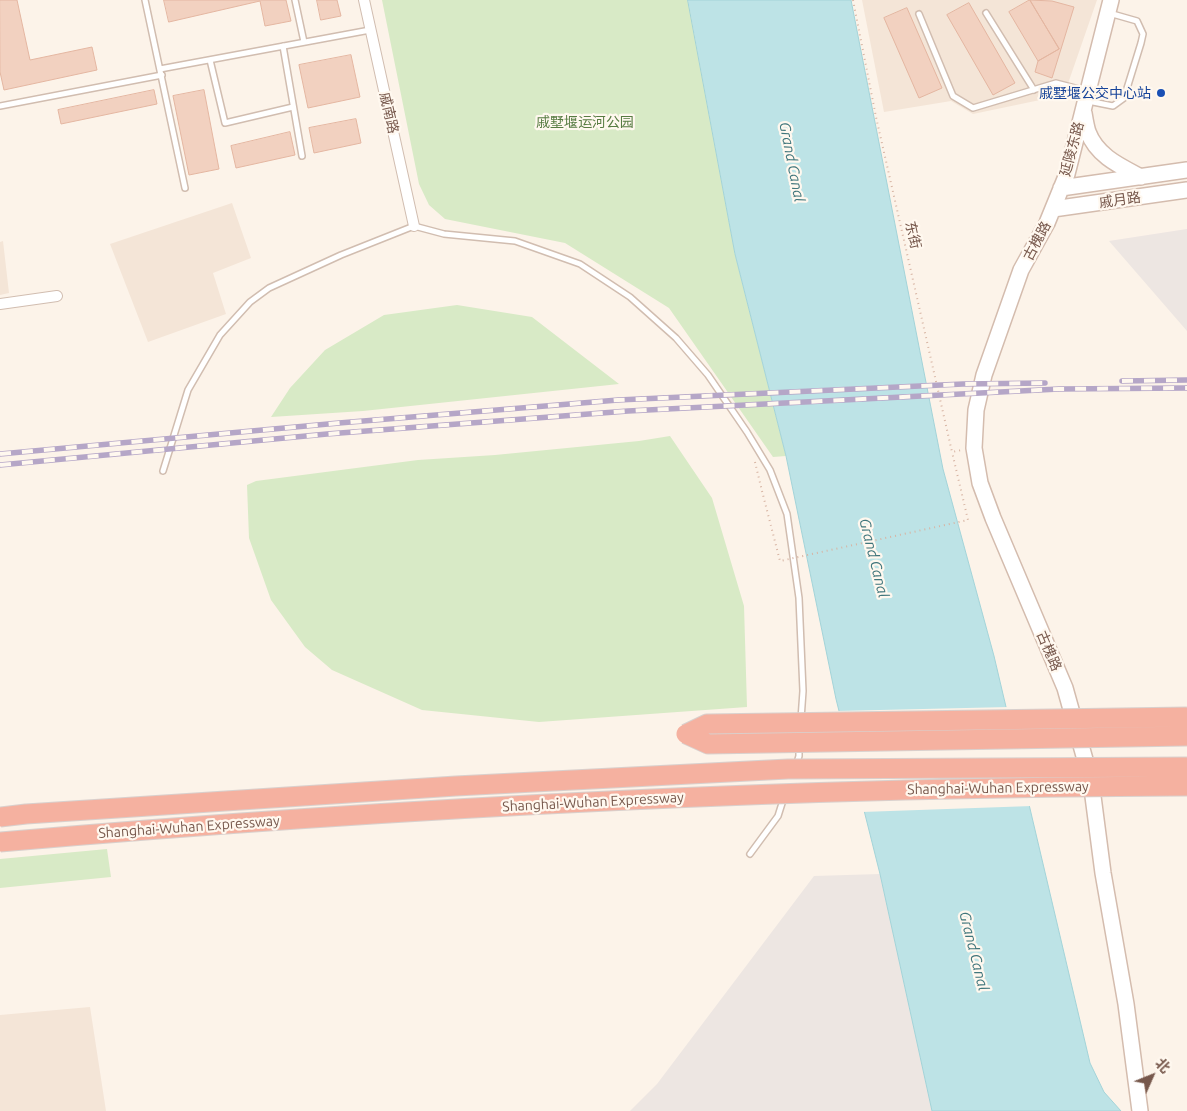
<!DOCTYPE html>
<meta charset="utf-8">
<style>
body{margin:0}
#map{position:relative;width:1187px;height:1111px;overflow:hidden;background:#fcf3e9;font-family:Ubuntu,"Noto Sans SC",sans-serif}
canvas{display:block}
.north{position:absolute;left:1127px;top:1051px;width:50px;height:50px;-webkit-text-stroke:4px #fff8ef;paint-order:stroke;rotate:46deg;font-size:14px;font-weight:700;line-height:20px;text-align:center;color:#77584c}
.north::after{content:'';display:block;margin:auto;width:18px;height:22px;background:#77584c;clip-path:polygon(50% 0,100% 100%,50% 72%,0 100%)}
</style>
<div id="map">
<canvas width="1187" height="1111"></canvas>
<div class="north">北</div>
</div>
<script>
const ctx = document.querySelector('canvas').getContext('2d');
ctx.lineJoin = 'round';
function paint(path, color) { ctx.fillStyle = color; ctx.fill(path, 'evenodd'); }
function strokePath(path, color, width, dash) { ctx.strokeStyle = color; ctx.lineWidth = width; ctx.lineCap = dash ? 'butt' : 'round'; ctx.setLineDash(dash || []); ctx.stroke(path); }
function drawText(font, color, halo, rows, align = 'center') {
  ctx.font = font + ' Ubuntu,"Noto Sans SC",sans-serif'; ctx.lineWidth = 4.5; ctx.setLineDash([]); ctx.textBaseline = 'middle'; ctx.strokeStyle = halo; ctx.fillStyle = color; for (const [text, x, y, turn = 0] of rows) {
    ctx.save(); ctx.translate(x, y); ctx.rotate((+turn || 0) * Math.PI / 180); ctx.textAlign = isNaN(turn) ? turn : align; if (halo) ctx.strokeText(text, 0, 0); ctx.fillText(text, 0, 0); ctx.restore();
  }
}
const residential = new Path2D(`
 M862,0H1097L1064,95L973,114L951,101L884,112Z
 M232,203L251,258L213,273L226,314L148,342L110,244Z
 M3,241L9,293L0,295V242Z
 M90,1007L106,1111H0V1015Z`);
const industrial = new Path2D(`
 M1187,229V331L1109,241Z
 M880,874L932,1111H630L657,1084L814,876Z`);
const green = new Path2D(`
 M382,0H688L735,254L786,456L773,457L669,308L565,243L445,219L429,205L419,184Z
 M457,305L532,317L619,384L363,411L271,417L290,388L325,350L384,315Z
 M670,436L712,498L744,606L747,707L539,722L422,710L332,670L305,647L271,600L249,538L247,485L256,481L418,460L495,455L639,441Z
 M107,849L111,877L0,888V859Z`);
const water = new Path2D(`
 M688,0H851L943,469L994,656L1090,1063L1104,1092L1121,1111H932L880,874L836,699L786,456L735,254Z`);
const pier = new Path2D(`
 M1009,707L1032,806L862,812L837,711Z`);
const building = new Path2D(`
 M0,0H17L30,60L92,47L97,70L4,90L0,72Z
 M164,0H286L291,21L265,26L260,1L169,22Z
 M317,0H337L341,16L321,20Z
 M1030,0L1059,49L1038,61L1009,12Z
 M1030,0L1052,1L1074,7L1052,78L1035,72L1038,61L1059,49Z
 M969,3L1015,83L993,95L947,15Z
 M907,8L942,88L919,98L884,18Z
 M351,55L360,97L308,108L299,65Z
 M154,90L157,104L61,124L58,110Z
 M204,90L219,169L189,175L173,96Z
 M356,119L361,143L314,153L309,128Z
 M290,132L295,155L236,168L231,146Z`);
const path = new Path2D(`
 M853,0L876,117L952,452L962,450
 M755,462L762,491`);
const lane = new Path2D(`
 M145,0L185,188
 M295,0L304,42
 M986,13L1034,90
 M919,14L953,96L973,108L1056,83L1087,91
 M283,46L302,156
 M210,60L225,123L293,107
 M160,69L370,30
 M1088,101L1113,106L1124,98L1141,43L1143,34L1137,21L1109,13
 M0,106L162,75
 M163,471L188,390L220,335L250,302L269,288L341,255L414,226L444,234L515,241L580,264L630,297L676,338L708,375L747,432L770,470L787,514L799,598L803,691L801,719
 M796,766L799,756V747
 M750,854L778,816L784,797`);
const street = new Path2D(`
 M364,0L414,226
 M0,304L57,296`);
const secondary = new Path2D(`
 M1111,0L1067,174L1047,223L1021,270L984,375L976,410L974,448L980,483L993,518L1065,688L1091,781L1103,873L1126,1004L1140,1111
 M1084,113C1085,119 1086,126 1088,132C1097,156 1120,166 1141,177
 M1061,188L1187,170
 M1053,209L1187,190`);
const rail = new Path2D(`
 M1122,381L1187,380
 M0,454L339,423L618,400L963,384L1045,383
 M0,465L327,434L628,411L1059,389L1187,388`);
const pathBridge = new Path2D(`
 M762,491L780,561L968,520L952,452`);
const highwayBridge = new Path2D(`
 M686,734L708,744L1187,736
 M686,734L707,724L1187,717
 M0,817L26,814L456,786L788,769L1187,767
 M0,842C395,808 791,787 1187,786`);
const markers = [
 [1161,93,5,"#1a4fb4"]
];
const transitNames = [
 ["戚墅堰公交中心站",1151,93]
];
const streetNames = [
 ["戚南路",389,113,77],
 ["延陵东路",1072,149,-75],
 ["戚月路",1120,200,-8],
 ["东街",913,235,77],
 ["古槐路",1037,241,-62],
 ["古槐路",1049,651,67],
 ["Shanghai-Wuhan Expressway",998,788,-1],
 ["Shanghai-Wuhan Expressway",593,802,-3],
 ["Shanghai-Wuhan Expressway",189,827,-4]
];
const parkNames = [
 ["戚墅堰运河公园",585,122]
];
const waterNames = [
 ["Grand Canal",792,162,79],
 ["Grand Canal",874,558,76],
 ["Grand Canal",974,951,76]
];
paint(residential, '#f4e5d7');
paint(industrial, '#ede6e2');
paint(green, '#d8eac6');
paint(water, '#bde3e6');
strokePath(water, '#a3d3d8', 1);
paint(pier, '#fcf3e9');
paint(building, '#f2d1c0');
strokePath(building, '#e4b6a1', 1);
strokePath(lane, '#d1bdb0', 8);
strokePath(street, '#d1bdb0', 12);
strokePath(secondary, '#d4bcae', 18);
strokePath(path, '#d7b4a3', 2, [1, 4]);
strokePath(lane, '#fff', 5);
strokePath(street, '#fff', 10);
strokePath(secondary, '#fff', 15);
strokePath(rail, '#b5a6c7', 5.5);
strokePath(rail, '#fff8ef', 4, [11]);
strokePath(highwayBridge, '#d9d0cd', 21, []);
strokePath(pathBridge, '#d7b4a3', 2, [1, 4]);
strokePath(highwayBridge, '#f5b1a0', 19);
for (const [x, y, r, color] of markers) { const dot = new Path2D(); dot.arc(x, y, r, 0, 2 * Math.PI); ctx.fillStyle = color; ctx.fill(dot); strokePath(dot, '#fff8ef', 2); }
drawText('14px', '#164399', '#fff8ef', transitNames, 'right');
drawText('14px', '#77584c', '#fff8ef', streetNames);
drawText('14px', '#587c43', '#fff8ef', parkNames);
drawText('italic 15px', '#40767c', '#fff8ef', waterNames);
</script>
